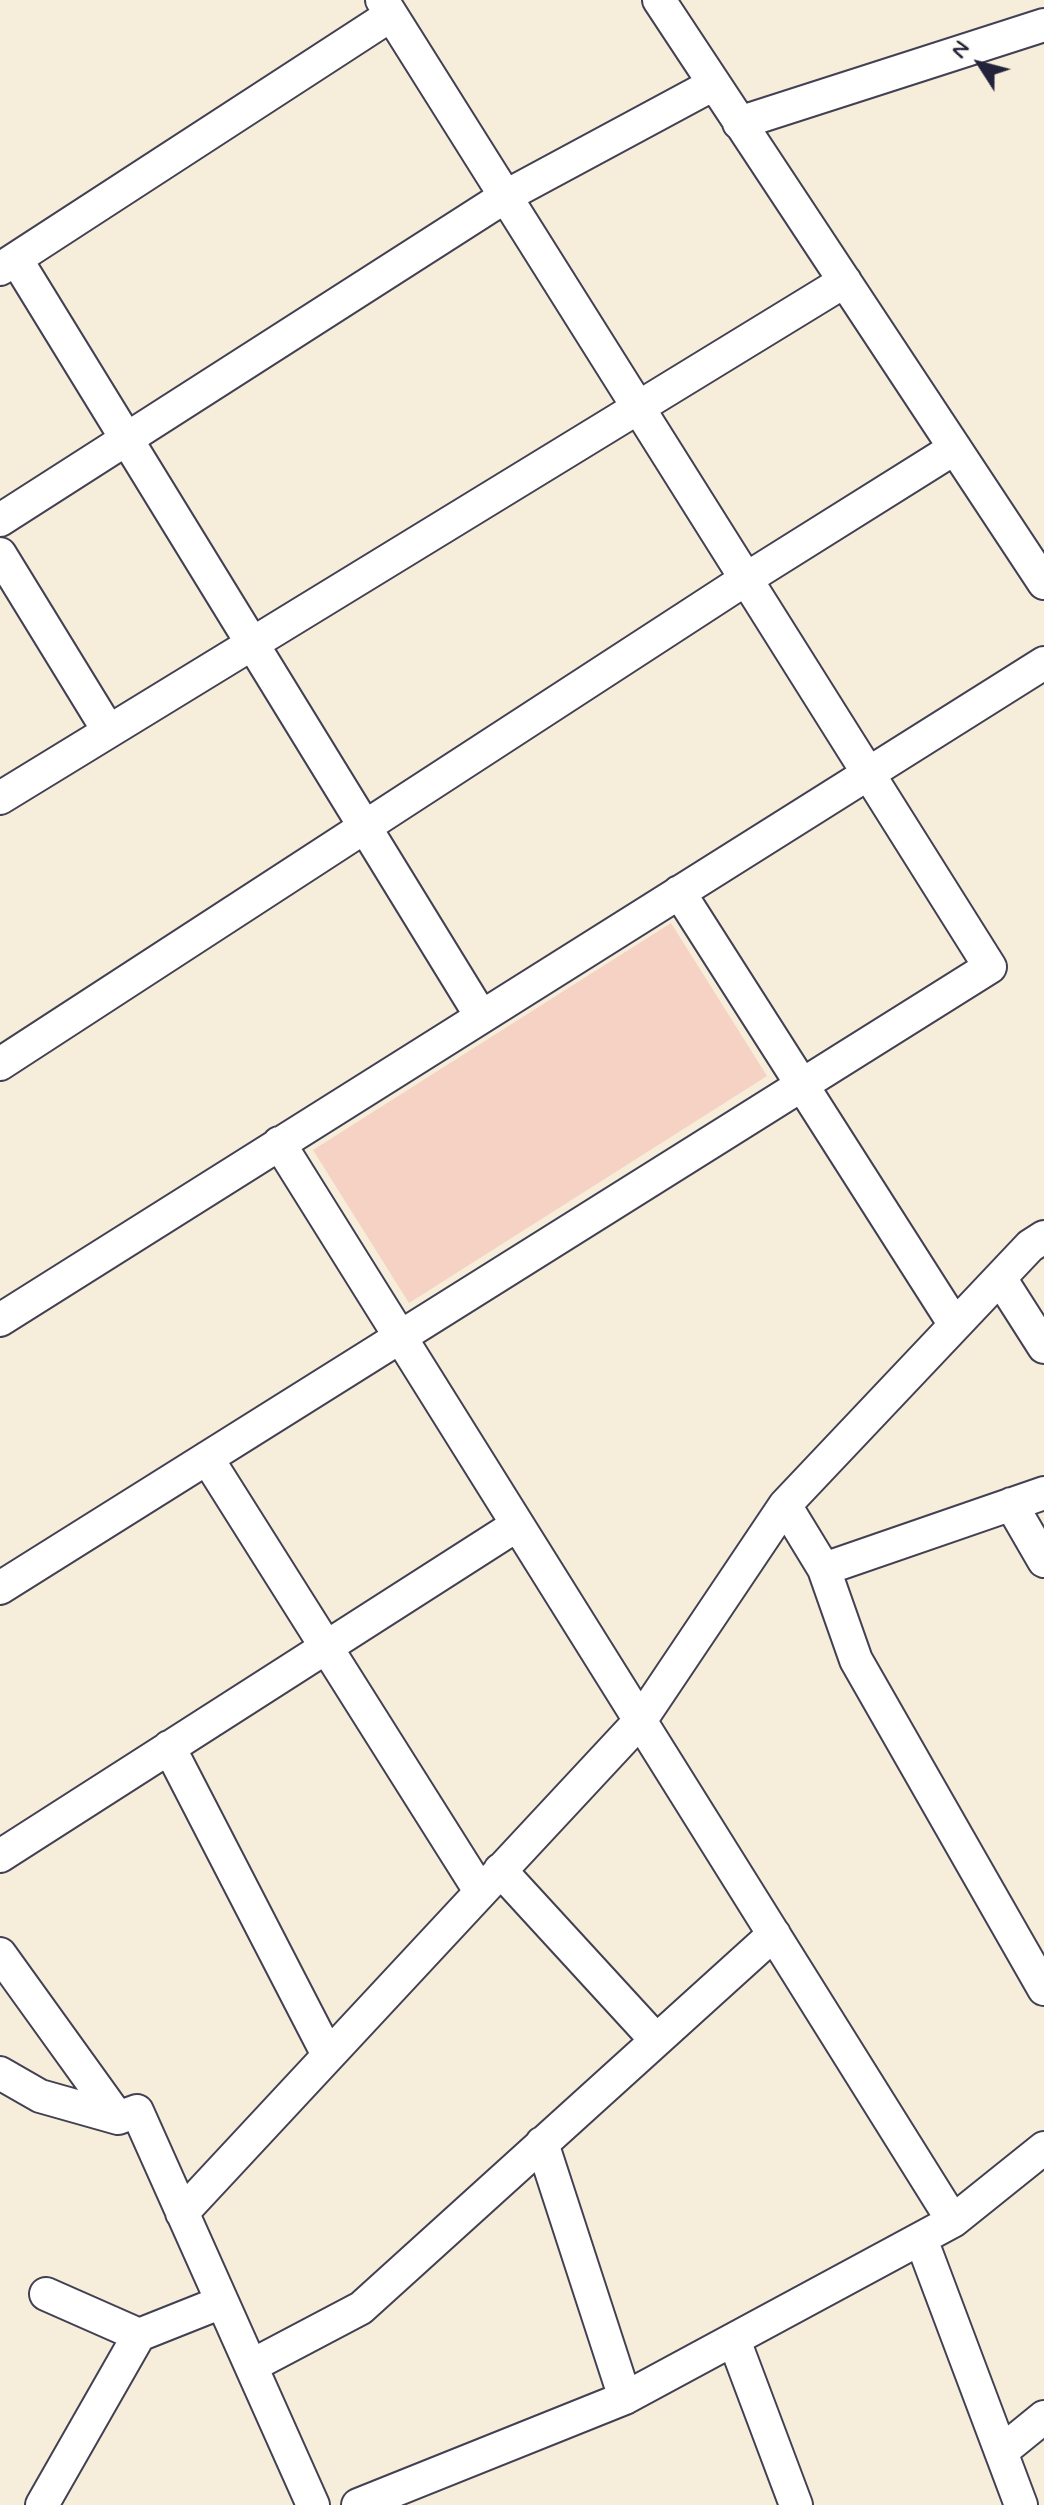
<!DOCTYPE html>
<style>
body{margin:0}
#map{position:relative;width:1044px;height:2505px;overflow:hidden;background:#f6edda;font-family:Mynerve,sans-serif}
canvas{display:block}
.north{position:absolute;left:940px;top:24px;width:80px;height:80px;-webkit-text-stroke:6px #fdfcf7;paint-order:stroke;rotate:306deg;font-size:22px;font-weight:700;line-height:32px;text-align:center;color:#22223b}
.north::after{content:'';display:block;margin:auto;width:28px;height:36px;background:#22223b;clip-path:polygon(50% 0,100% 100%,50% 72%,0 100%)}
</style>
<div id="map">
<canvas width="1044" height="2505"></canvas>
<div class="north">N</div>
</div>
<script>
const ctx = document.querySelector('canvas').getContext('2d');
ctx.lineJoin = 'round';
function paint(path, color) { ctx.fillStyle = color; ctx.fill(path, 'evenodd'); }
function strokePath(path, color, width, dash) { ctx.strokeStyle = color; ctx.lineWidth = width; ctx.lineCap = dash ? 'butt' : 'round'; ctx.setLineDash(dash || []); ctx.stroke(path); }
const built = new Path2D(`
 M671,923L767,1076L409,1303L313,1150Z`);
const minor = new Path2D(`
 M659,0L1044,583
 M739,123L1044,25
 M16,259L481,1016
 M0,269L391,15
 M0,520L506,196L714,84
 M0,554L108,730
 M0,798L845,281
 M679,892L955,1325
 M0,1064L746,579L955,448
 M279,1143L953,2221
 M1000,1278L1044,1347
 M0,1320L1044,663
 M207,1458L480,1891
 M1011,1504L1044,1561
 M785,1505L824,1569L856,1660L1044,1989
 M824,1569L1044,1493
 M0,1588L990,967L382,0
 M169,1747L328,2055
 M0,1856L517,1525
 M500,1870L656,2040
 M0,1954L118,2118
 M0,2073L40,2096L118,2118L137,2111L313,2505
 M542,2143L625,2398
 M182,2213L640,1721L785,1505L1030,1246L1044,1237
 M921,2239L1021,2505
 M46,2294L139,2335
 M734,2340L796,2505
 M251,2366L361,2308L774,1934
 M1001,2452L1044,2417
 M42,2505L139,2335L222,2302
 M358,2505L625,2398L953,2221L1044,2148`);
paint(built, '#f5d2c3');
strokePath(minor, '#424053', 36);
strokePath(minor, '#fff', 32);
</script>
